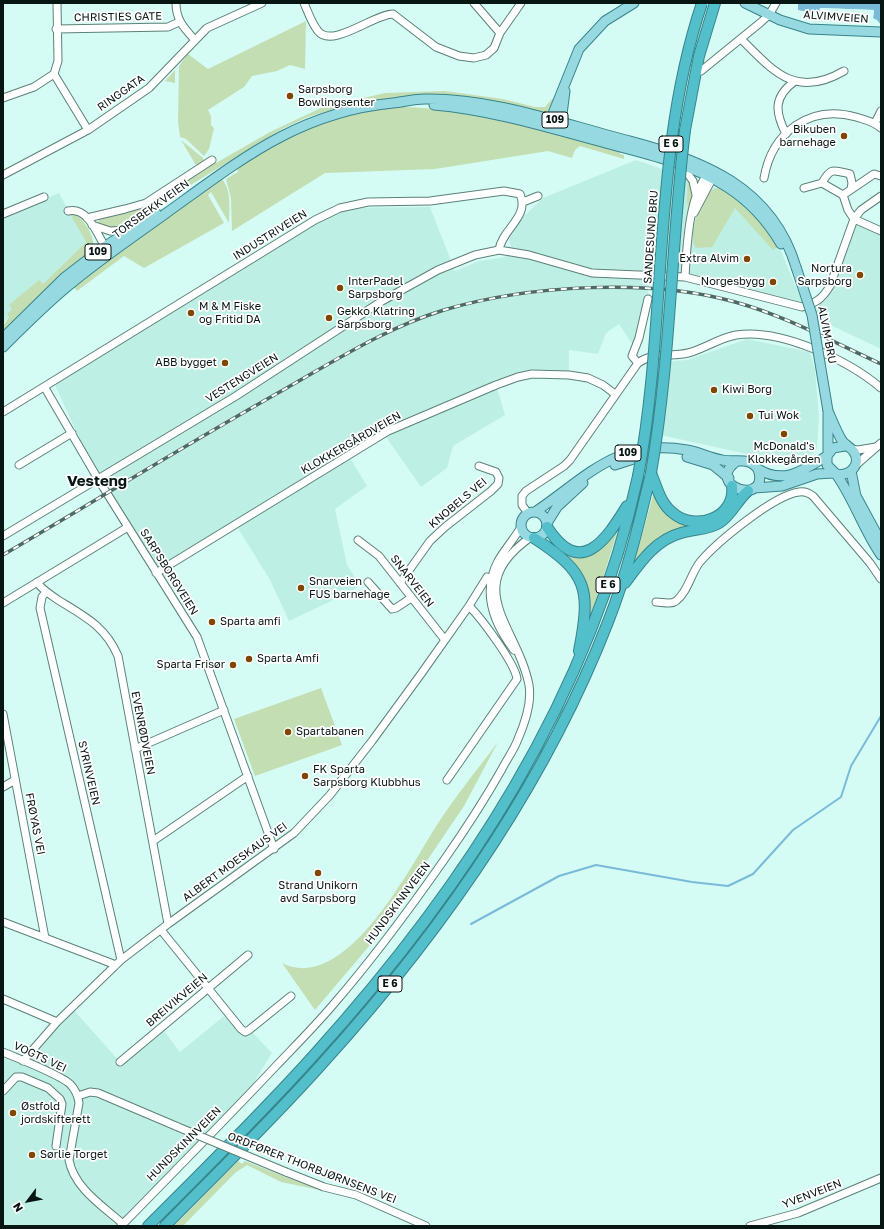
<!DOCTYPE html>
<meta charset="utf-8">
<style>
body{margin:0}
#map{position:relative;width:884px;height:1229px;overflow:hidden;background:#d4fcf4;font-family:"Golos Text",sans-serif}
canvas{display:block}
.frame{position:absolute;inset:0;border:4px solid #071513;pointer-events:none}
.north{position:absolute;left:8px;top:1181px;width:40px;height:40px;-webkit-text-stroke:3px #fff;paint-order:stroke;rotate:238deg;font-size:11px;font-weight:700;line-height:16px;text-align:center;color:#071513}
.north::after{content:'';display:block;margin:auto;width:14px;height:18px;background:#071513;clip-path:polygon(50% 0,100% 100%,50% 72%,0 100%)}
</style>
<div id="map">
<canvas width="884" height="1229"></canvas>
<div class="frame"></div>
<div class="north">N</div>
</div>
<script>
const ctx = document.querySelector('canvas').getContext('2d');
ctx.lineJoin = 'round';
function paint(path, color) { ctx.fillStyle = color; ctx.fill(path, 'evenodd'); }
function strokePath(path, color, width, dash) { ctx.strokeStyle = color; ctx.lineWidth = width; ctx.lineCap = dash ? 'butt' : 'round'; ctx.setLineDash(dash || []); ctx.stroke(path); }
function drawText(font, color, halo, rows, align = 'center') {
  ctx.font = font + ' "Golos Text",sans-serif'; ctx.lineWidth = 3.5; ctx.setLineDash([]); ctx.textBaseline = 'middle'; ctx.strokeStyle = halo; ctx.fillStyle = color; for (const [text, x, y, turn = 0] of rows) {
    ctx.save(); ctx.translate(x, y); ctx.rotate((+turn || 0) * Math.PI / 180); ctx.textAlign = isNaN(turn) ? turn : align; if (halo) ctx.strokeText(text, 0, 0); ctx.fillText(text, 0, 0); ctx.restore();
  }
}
const built = new Path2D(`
 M636,160L723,190L779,246L803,304L825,295L854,219L881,231V349L803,312L755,294L685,277L649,275L648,299L635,348L619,324L606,333L598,354L569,350V375L532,374L497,388L505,415L453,446L447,468L421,487L384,434L349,456L367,486L335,509L347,565L360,585L352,591L289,621L270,580L236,525L156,573L98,479L55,385L146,325L340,208L430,207L455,271L479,261L505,257L511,246L509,239L524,216L543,198Z
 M59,193L86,242L3,323V216Z
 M747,339L810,352L815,370L819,416L817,448L811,456L792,464L656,434L663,362L687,360Z
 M72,1008L120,1062L161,1027L180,1052L224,1016L243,1037L252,1032L272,1053L241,1103L126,1226H3V1052L23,1061Z`);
const green = new Path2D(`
 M306,21L305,69L290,65L277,71L252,76L244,87L208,110L211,116V125L214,128L209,149L204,156L186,139L180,137L178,122L179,66L188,54L208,69Z
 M175,70V83L165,81Z
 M445,91L503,99L535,107H545L551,100L556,97L549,111L543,113L404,97L344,106L308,117L282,129L184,189L182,188L173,194L169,191L210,163H216L270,132L321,108L385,93Z
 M402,107C478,109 547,130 620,152V154L624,155V159L580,146L575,150L572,158L548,151L435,169L325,173L232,231L231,198L226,179L238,172L237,169C268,144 310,122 350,114C367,111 385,109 402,107Z
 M181,140L203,158L204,161L197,167Z
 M688,176C693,187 692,196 690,207L687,204Z
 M222,179C232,191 229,209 229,223L211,192L208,195L224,223L144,268L124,256L77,291L73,286L109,258Z
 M717,188C744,197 763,224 779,246L773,250L735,208L712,247L696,248C687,237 700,202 709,192C711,190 715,189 717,188Z
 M168,192L169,194L166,196L168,200C153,211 117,239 98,223L99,219L102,217Z
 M73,213C82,217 93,233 93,243C93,246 92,250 91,253L42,293L3,334V326L9,317L7,314L12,309L9,305L39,280L43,284L86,242L70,214Z
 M654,492L689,524V528L634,564Z
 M620,523L599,591L586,627C592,593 589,579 563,554L565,552L576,556Z
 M321,688L342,745L255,776L234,719Z
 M498,742L464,806L370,945L315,1010L282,963C345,995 409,869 435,828C454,798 477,770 498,742Z
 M238,1161L242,1164L245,1161L309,1186L335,1193L281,1182L247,1165L235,1173L183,1226H174Z`);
const water = new Path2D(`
 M798,3H881V25L877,20L873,18L874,10L820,8L819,14L798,10Z`);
const pier = new Path2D(`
 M820,8L874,10L873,19H871L872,12L821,10L819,15Z`);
const stream = new Path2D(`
 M471,924L559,876L596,865L692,882L728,886L753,874L793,830L841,797L851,766L881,716`);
const minor = new Path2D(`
 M176,3C176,19 183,27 194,39
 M304,3C308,12 312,24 318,31C332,49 374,14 393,14L436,47L459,56L474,58L486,55L494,48L500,33L521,3
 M474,3L500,33
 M56,29L168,27L179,22
 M741,39C774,72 796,99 844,71
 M701,71L760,23L769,15L776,3
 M54,74L58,61L57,3
 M3,98L34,87L54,74L88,130
 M875,123L881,111
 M786,134C775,112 773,97 795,81
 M682,166L693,181L696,195
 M3,175L88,130L149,88L207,28L262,3
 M764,178C772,132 810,104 856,117C865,120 873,121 881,128
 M804,188L822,183
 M843,195L822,183C831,167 833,170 850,174L852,183L851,189
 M523,202L538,196
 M68,211C89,206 98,237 107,250
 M694,213L712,179V174
 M3,214L44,197
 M87,218L125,209L146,203L212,160
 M854,219L848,210L843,195L874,174L881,176
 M854,219L881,231
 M92,225L110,231L129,230
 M685,277C687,247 688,194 710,172
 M638,363L632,356L639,338L648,299
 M45,388L98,479L197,637L274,849
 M3,412L315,220L340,208L368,202L430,201L504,191L520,194C530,217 502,229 499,250
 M851,449L858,450L876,447
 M19,465L72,433
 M856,465L881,443
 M528,513L522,505V496L526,491L564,466L570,460L638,363C653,352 671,357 688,353C704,349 719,338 736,335C780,328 848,360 881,388
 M3,536L236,396L382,301L438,270L475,255L499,250L529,255L592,273L685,277L802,307C816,303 822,299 830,286L854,219L861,210L881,196
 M358,540L379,556L445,640
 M156,573L388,431L496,385L518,377L532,374L569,375L588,378L603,385L615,394
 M37,582C42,590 50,594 58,600C84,616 105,626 118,656L168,924
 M368,582L392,609L396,608L411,598
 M400,583L430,541L445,527L491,491L498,484L499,478L496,472L479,466
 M46,592L42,597L40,608L121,960
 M656,602C662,602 671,605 676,601C688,592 691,573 700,562C717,542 774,495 799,492C804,491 809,493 813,496L870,563L881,579
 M3,603L128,527
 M514,650C494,624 481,593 498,561C505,549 514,539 521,527
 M3,714L45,938
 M135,749L224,710
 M447,780L517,679C515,663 481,618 469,606
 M3,787L15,780
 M153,841L248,776
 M3,922L116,965
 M161,930L241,1029L245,1032L249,1030L291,996
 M3,999L57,1022
 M3,1052C19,1059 59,1074 70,1084C76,1090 78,1096 79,1103L69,1160C74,1188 103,1206 123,1224
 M23,1061L57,1022L121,960L168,924L294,833L330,795L372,741L421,674L469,606L487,577
 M120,1062L248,955
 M3,1091L16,1077H22L48,1088L60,1099L62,1104L56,1146
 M78,1096L90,1092L98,1093L178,1127
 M286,1172L324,1187L356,1195L426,1226
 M121,1226C173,1173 225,1120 276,1066C295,1046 314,1027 332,1006C372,960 409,910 444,860C465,830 484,801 502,769C507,759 514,750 518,739C525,723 532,703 529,685C518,627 459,587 531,537
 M750,1226L798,1213L881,1178`);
const major = new Path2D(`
 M745,3L780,20L809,29L881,32
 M434,105C491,110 547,127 602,142C645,154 690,163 727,187C749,201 768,222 781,244
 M552,125V116L579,49L605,21L634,3
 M556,126L561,122L565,91
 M4,337L65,277L104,247L156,213
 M3,347C24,326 45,305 68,286C99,260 133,237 165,214C239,161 298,112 393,103C403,102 414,99 425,99C495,98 563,124 630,141C703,160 772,187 796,267
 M828,411C832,420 836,430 841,439C844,445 850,446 854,452C862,465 849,477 836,474L827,465V456L833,448L845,446
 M828,414V453
 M687,457L713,465L729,478
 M615,465L646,455
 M758,469C784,485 804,470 827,456
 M851,471L856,496L881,542
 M836,474C854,499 863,529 881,555
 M754,488L782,486L817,474L833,473
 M521 525a13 13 0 1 1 26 0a13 13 0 1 1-26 0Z
 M535,512C587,477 617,438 687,450C699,452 710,458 722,460C735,463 749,456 758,469C771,508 702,486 737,461
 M547,523L557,507L583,483`);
const highway = new Path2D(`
 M685,130L699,56L715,3
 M651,473C657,487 660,503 673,513C695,532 736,518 732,486
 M547,527C580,578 605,542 627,506
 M534,538C588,573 591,589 579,651
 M625,583C640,563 655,540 681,533C694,529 708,530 719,523C732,515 737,500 748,491
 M148,1226C204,1170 261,1114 314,1055C465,888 590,698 638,476
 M165,1226C217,1173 271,1121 321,1065C439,935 544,787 608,622C627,574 639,524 651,473`);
const rail = new Path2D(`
 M3,555C97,500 190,442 285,389C336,360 388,327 444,310C528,285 651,278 735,302C786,316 833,342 881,364`);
const minorBridge = new Path2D(`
 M178,1127L286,1172`);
const majorBridge = new Path2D(`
 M796,267L812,315L828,411`);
const highwayBridge = new Path2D(`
 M651,473C671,359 671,244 685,130
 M638,476C668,319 651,155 702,3`);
const markers = [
 [290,96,4,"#814600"],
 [844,136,4,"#814600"],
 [747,259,4,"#814600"],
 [860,275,4,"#814600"],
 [773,282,4,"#814600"],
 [340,288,4,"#814600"],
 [191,313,4,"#814600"],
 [329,318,4,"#814600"],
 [225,363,4,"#814600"],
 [714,390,4,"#814600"],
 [750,416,4,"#814600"],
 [784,434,4,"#814600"],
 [301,588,4,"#814600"],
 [212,622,4,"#814600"],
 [249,659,4,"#814600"],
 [233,665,4,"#814600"],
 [288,732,4,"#814600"],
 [305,776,4,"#814600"],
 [318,873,4,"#814600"],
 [13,1113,4,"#814600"],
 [32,1155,4,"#814600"]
];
const shields = [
 [555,120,26],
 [671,144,24],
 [98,252,26],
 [628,453,26],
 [608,585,24],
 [390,984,24]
];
const shieldNames = [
 ["109",555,120],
 ["E 6",671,144],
 ["109",98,252],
 ["109",628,453],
 ["E 6",608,585],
 ["E 6",390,984]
];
const streetNames = [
 ["CHRISTIES GATE",118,17,-1],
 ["ALVIMVEIEN",836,17,4],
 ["RINGGATA",121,93,-35],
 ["TORSBEKKVEIEN",151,209,-36],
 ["INDUSTRIVEIEN",270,235,-32],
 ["SANDESUND BRU",651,237,-86],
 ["ALVIM BRU",827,335,79],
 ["VESTENGVEIEN",242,378,-32],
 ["KLOKKERGÅRDVEIEN",351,443,-30],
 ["KNOBELS VEI",458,503,-40],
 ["SARPSBORGVEIEN",169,572,58],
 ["SNARVEIEN",412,581,52],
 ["EVENRØDVEIEN",143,733,79],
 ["SYRINVEIEN",89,773,77],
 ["FRØYAS VEI",35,824,79],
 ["ALBERT MOESKAUS VEI",235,862,-36],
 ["HUNDSKINNVEIEN",398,903,-53],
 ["BREIVIKVEIEN",177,1000,-40],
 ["VOGTS VEI",40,1057,25],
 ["HUNDSKINNVEIEN",184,1144,-45],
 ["ORDFØRER THORBJØRNSENS VEI",312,1168,21],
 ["YVENVEIEN",812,1194,-21]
];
const poiNames = [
 ["Sarpsborg",298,90],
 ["Bowlingsenter",298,103],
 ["Bikuben",836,130,"right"],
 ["barnehage",836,143,"right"],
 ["Extra Alvim",739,259,"right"],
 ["Nortura",852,269,"right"],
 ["Sarpsborg",852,282,"right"],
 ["InterPadel",348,282],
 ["Sarpsborg",348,295],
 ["Norgesbygg",765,282,"right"],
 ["M & M Fiske",199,307],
 ["og Fritid DA",199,320],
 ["Gekko Klatring",337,312],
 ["Sarpsborg",337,325],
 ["ABB bygget",217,363,"right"],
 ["Kiwi Borg",722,390],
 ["Tui Wok",758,416],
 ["McDonald's",784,447,"center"],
 ["Klokkegården",784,460,"center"],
 ["Snarveien",309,582],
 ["FUS barnehage",309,595],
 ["Sparta amfi",220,622],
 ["Sparta Amfi",257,659],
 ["Sparta Frisør",225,665,"right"],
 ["Spartabanen",296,732],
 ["FK Sparta",313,770],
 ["Sarpsborg Klubbhus",313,783],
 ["Strand Unikorn",318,886,"center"],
 ["avd Sarpsborg",318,899,"center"],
 ["Østfold",21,1107],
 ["jordskifterett",21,1120],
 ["Sørlie Torget",40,1155]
];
const districtNames = [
 ["Vesteng",97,481]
];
paint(built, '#beefe5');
paint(green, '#c3deb2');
paint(water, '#79bad9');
paint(pier, '#d4fcf4');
strokePath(stream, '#79bad9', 2);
strokePath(minor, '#5c8079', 9);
strokePath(major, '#38848b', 11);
strokePath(highway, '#38848b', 12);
strokePath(minor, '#fff', 7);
strokePath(major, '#97d9e0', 9);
strokePath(highway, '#52bfcb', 10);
strokePath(rail, '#516965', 3.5);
strokePath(rail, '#fff', 2, [6]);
strokePath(minorBridge, '#5c8079', 9, []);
strokePath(majorBridge, '#38848b', 11, []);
strokePath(highwayBridge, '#38848b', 12, []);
strokePath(minorBridge, '#fff', 7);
strokePath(majorBridge, '#97d9e0', 9);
strokePath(highwayBridge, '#52bfcb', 10);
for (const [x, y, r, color] of markers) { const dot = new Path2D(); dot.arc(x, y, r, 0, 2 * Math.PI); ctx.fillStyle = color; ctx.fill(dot); strokePath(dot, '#fff', 1.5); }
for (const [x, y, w] of shields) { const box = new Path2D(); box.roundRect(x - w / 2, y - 8, w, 16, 3); ctx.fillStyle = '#fff'; ctx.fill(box); strokePath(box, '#071513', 1); }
drawText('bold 10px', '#071513', null, shieldNames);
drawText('11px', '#071513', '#fff', streetNames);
drawText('11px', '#071513', '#fff', poiNames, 'left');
drawText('bold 15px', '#071513', '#fff', districtNames);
</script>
